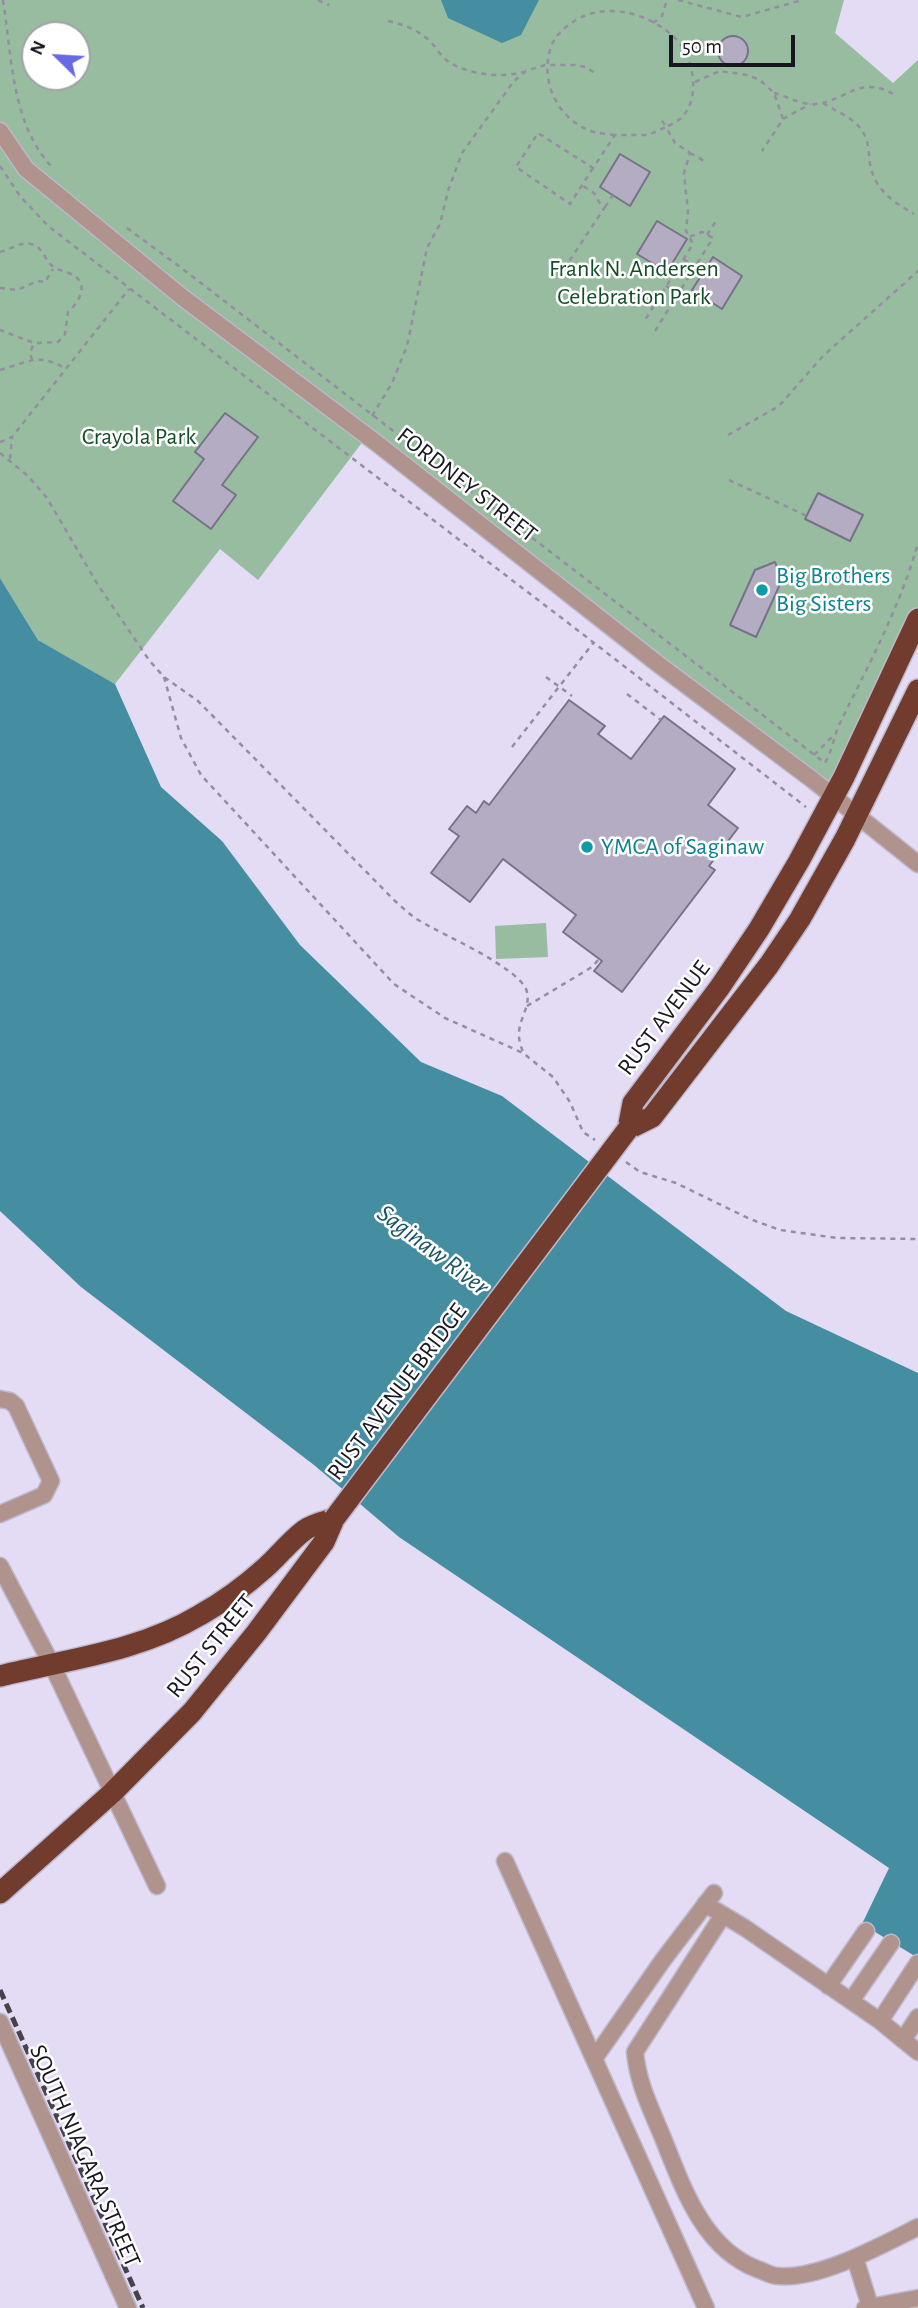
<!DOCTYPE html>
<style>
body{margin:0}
#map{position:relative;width:918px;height:2308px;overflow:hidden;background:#e3dcf4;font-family:"Alegreya Sans",sans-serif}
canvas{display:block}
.north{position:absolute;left:21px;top:21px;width:70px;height:70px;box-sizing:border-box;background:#fff;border:2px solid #a3a2a5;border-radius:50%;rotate:294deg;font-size:19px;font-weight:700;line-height:28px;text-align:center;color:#18161e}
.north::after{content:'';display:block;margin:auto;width:24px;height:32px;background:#686ae4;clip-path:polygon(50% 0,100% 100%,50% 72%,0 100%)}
.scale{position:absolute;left:669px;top:35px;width:126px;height:32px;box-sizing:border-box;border:4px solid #18161e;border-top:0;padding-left:9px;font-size:21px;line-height:24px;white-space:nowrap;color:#18161e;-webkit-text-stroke:5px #fff;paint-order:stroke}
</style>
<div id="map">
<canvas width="918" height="2308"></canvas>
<div class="north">N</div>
<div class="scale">50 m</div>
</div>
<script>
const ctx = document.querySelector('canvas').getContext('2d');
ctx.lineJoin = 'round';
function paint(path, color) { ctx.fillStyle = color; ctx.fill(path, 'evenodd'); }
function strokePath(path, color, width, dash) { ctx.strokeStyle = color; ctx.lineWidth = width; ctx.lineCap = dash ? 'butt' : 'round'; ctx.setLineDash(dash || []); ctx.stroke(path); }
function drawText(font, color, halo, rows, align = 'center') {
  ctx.font = font + ' "Alegreya Sans",sans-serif'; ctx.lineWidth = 5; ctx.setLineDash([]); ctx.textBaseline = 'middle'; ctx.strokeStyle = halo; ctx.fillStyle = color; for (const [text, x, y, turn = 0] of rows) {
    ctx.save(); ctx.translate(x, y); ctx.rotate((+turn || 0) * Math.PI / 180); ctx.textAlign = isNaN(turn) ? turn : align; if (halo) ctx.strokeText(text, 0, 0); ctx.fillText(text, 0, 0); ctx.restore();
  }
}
const green = new Path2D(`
 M0,0H844L835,33L893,83L918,60V619L833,798L367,436L258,580L220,549L115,684L38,640L0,578ZM35,35H77V77H35Z
 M546,923L548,957L496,959L495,926Z`);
const water = new Path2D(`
 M441,0H539L521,35L502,43L448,18Z
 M0,578L38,640L115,684L161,787L222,841L300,945L421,1062L502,1096L786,1311L918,1373V1958L862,1924L889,1868L399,1537L314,1465L81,1287L0,1211Z`);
const building = new Path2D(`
 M718 51a15 15 0 1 1 30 0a15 15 0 1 1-30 0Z
 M620,154L650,172L630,206L600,187Z
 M657,221L687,239L667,272L637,254Z
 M713,257L742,276L722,309L692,290Z
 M225,413L258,437L222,485L236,495L211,529L173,501L204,459L195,452Z
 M818,493L863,515L850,541L805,519Z
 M775,562L782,580L756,637L730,625L755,570Z
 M569,700L605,726L598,734L631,759L664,716L735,769L708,805L738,828L709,866L715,870L622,992L594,971L602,961L563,932L576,915L503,859L470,902L431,873L459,836L449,829L467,806L476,813L484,801L489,805Z`);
const path = new Path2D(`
 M3,0C12,56 11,126 54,169
 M318,0L329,5
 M678,0L742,17L802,0
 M388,21C406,25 418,30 431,42C437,49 442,58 449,62C469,75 501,78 523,72
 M653,23L662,16L667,0
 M695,82L720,71L747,75L760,80L774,93L783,119L762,151
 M774,93C786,96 804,106 816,104C848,100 860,74 895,95
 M823,103C838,113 857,118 865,136C870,146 868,158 871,168C876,191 895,203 914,214
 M783,119L810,104
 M615,135C608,134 600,134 594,132C558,121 539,81 551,47C555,35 566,26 576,20C606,2 649,13 674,37C694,55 702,100 680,119C676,122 670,125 666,127L661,119
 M690,153L706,162
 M0,166L20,196L48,226L580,632L806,807
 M593,168L570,204L516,167L538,133L593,168L615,135H648L666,127L675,143L690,153L684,173L688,211L686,231L693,244L643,323
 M605,207L613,195
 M127,228L184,270L825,763C832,751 834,736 840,723C869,664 900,607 918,543
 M707,235L716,221
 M0,252C10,250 21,241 31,244C44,247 44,261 54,267C58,270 64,271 69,273C91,282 80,301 68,312L65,334L58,342L34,343L0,330
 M683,259L696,267
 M564,269L605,207L599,202L594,193L583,186
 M666,286L678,293
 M0,288L17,290L38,281L45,282L53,269
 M655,331L713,238L702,232L689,237
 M32,360L30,353L34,343
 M0,370C29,362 38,352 66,369
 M372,416L392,383L407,346L427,248L440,224L448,191L462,153L514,81L526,71L545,65H575L586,67L596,74
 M728,435L779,406L823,356L918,271
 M0,442L12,437L129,289
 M0,453L28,476L47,498L98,585L149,660L164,677L198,701L395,901C403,908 411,916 420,921C445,936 514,965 526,989C532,1004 520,1017 519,1032C518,1038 521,1046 523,1053
 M10,459L12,438
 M729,480L807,516
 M164,677L181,738L201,775L394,984L445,1018L523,1053L553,1077L570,1102L583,1132L595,1140
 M546,677L572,696
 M627,694L661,720
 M512,747L594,642
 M814,755L833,736
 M527,1006L592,967L599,959
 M626,1162L640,1172L676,1183L750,1219L780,1230L837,1238L918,1239`);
const minor = new Path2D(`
 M0,131L26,169L182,297L379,445L658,664L814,781L918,864
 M0,1399L10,1401L16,1406L51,1481L44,1495L0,1514
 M0,1566L52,1665L157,1886
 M505,1861L706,2308
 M705,1904L745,1928L880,2021L918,2052
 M723,1915L635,2052C638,2084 651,2109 663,2138C683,2188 703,2248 757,2269C764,2271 771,2276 778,2276C819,2280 882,2245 918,2227
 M828,1986L866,1931
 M851,2001L891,1943
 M880,2021L918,1963
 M0,2022L128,2308
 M903,2040L918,2017
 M594,2059L663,1960L714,1893
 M855,2258L870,2306
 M865,2308L918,2298`);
const highway = new Path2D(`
 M628,1129L633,1103L720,987L759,929L799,861L844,777L918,619
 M628,1129L652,1117L769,965L800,919L845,839L918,690
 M0,1676C68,1659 138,1652 200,1615C223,1602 245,1586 265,1568C277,1558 296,1534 308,1528C316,1524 325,1521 334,1519
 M0,1893L112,1793L192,1712L256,1633L324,1542L334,1519`);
const rail = new Path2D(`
 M0,1990L143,2308`);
const highwayBridge = new Path2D(`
 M334,1519L628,1129`);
const markers = [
 [762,590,7,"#0f9aa8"],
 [587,847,7,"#0f9aa8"]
];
const parkNames = [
 ["Frank N. Andersen",634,269],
 ["Celebration Park",634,297],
 ["Crayola Park",139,437]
];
const streetNames = [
 ["FORDNEY STREET",467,485,38],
 ["RUST AVENUE",664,1018,-53],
 ["RUST AVENUE BRIDGE",397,1392,-53],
 ["RUST STREET",211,1646,-51],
 ["SOUTH NIAGARA STREET",85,2156,66]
];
const cultureNames = [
 ["Big Brothers",776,576],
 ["Big Sisters",776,604],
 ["YMCA of Saginaw",601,847]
];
const waterNames = [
 ["Saginaw River",433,1250,37]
];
paint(green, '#97bc9f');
paint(water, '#458ea1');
paint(building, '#b3acc3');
strokePath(building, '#787288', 2);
strokePath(minor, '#beb8cd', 19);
strokePath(highway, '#beb8cd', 24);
strokePath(path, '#948ea0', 2.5, [5, 5]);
strokePath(minor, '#af938c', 16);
strokePath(highway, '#713c2e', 21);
strokePath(rail, '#46434e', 5, [10, 5]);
strokePath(highwayBridge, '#beb8cd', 24, []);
strokePath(highwayBridge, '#713c2e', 21);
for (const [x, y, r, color] of markers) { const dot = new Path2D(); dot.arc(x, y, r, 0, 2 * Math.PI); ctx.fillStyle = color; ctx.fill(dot); strokePath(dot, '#fff', 2.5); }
drawText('24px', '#144d27', '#fff', parkNames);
drawText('24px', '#18161e', '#fff', streetNames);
drawText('24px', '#0d838f', '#fff', cultureNames, 'left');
drawText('italic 26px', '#185564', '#fff', waterNames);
</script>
